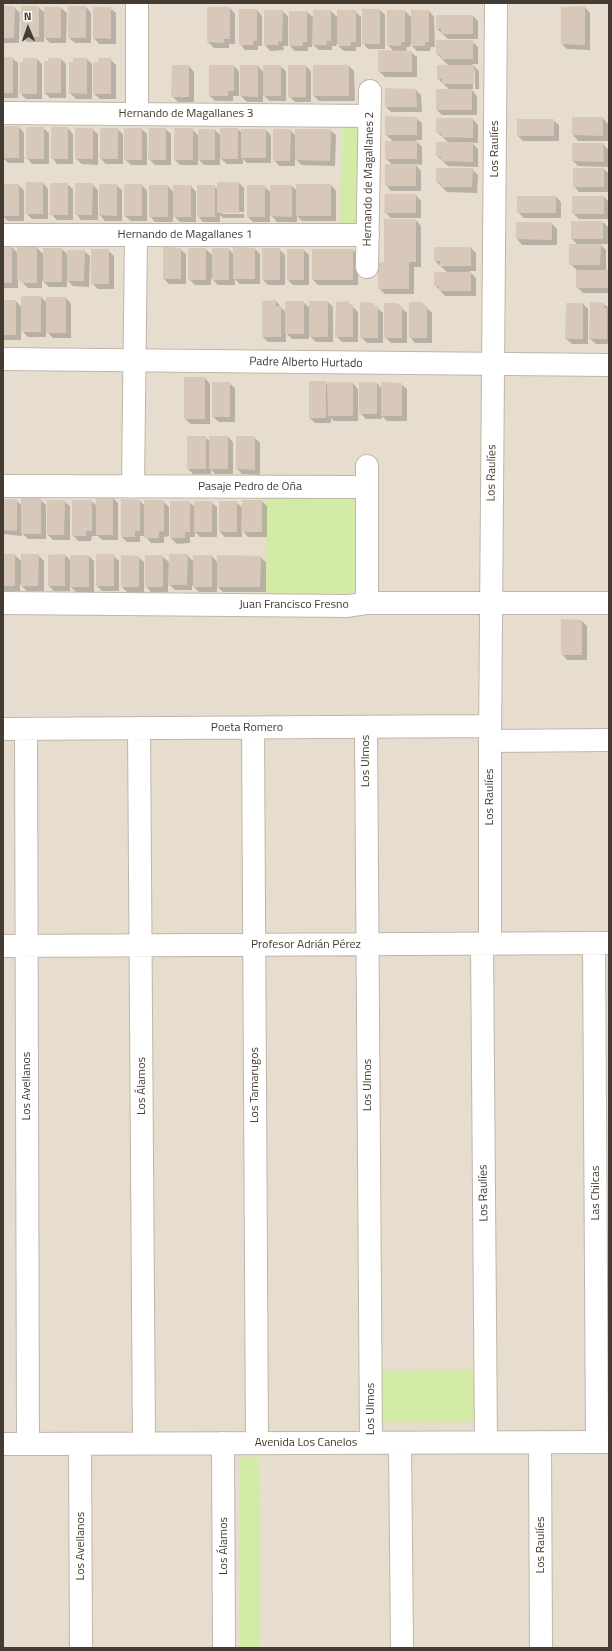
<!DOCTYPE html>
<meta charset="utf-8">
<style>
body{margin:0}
#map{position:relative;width:612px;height:1651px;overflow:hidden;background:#f2ece2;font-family:"Titillium Web",sans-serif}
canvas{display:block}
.frame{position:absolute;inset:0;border:4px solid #443b32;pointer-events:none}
.north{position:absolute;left:8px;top:8px;width:40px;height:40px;-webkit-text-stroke:3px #fff;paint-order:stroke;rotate:358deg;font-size:11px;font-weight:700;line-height:16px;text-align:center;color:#443b32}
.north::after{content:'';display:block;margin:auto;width:14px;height:18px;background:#443b32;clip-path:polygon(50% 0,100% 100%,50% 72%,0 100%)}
</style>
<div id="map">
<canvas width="612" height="1651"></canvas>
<div class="frame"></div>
<div class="north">N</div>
</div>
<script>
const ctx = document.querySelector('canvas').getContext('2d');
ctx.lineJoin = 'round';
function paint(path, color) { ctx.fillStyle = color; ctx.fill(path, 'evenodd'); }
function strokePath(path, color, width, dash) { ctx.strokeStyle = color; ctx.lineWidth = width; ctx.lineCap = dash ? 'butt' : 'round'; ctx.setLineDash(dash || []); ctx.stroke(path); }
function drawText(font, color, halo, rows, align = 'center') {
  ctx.font = font + ' "Titillium Web",sans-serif'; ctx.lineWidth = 3.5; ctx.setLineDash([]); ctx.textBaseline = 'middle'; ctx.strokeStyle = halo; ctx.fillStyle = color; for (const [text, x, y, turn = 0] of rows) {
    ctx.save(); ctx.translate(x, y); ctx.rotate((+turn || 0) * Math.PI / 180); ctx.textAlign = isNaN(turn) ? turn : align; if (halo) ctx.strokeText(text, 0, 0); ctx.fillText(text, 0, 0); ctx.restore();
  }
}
const residential = new Path2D(`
 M3,3H609V1648H3Z`);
const green = new Path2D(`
 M342,128H360L357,223H340Z
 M342,494L353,498L360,509L357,591L346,596L272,595L266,591L265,502L269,497Z
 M478,1370L479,1421L379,1422L378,1371Z
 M259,1457L260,1648H240L239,1458Z`);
const shadow = new Path2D(`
 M3,7H14L20,13L19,43H3Z
 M38,7L45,13V8H61L67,13L66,43H50L44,37V42H27L22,37Z
 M86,7L91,13V43H75L69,38Z
 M585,7L590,13V50L567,49L562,44Z
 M94,8H110L116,13V44H99L94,38Z
 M230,8L235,14V44H229V48H214L208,42Z
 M257,10L262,16V46H258V50H245L240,44Z
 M380,10L385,15V49H368L363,43Z
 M265,11H282L288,16V46H283L284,50L270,51L265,45Z
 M331,11L338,18L355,11L361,17V47H356V51H344L336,44V46H332V50H319L312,44V47H308V51H295L290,46L307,12L314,18Z
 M388,11H405L412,18V11H429L434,17L435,47H431L430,51H417L410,44V47H407L406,52H411L417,57V77H385L379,71L394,52L388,45Z
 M473,16L478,21V39H448L437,29Z
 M472,41L478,47V64H472L479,71V89H474H475V70H473V89H471L477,96V115H442L437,110L450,90L438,79L449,66L437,54Z
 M3,58H12L18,63V98H3Z
 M37,59L42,64V99H26L20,93Z
 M61,59L66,64V98H50L45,93Z
 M87,59L92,64V99H76L70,93V63Z
 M110,59L116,65V99H100L94,94Z
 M189,66L194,72V102H178L172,96Z
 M234,66L239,71V96H233V101H215L210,96Z
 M241,66H258L264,73L280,66L286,71V101H270L263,95V102H247L241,96Z
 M306,66L311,71V102H295L289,96Z
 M314,66H349L354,71L355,101H319L314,96Z
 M416,90L421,95L422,112H391L386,107Z
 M416,118L422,123V140H415L422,147V165L415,164L421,171V191H391L386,185L393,165L386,159L394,142L386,135Z
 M573,118H603L608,124V141H578L573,135Z
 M473,119L478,125V143H472L478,149V167L448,166L437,156L449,143L437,132Z
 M553,120L559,125V141H523L518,136Z
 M3,127H19L24,133V163H8L3,158Z
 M43,128L49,133V164H32L27,158Z
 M68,128L73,134V164H57L52,158Z
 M76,129H92L98,134V165L82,164L76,159Z
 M117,129L123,134V164H106L101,159Z
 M142,129L147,134V165H131L125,159Z
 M166,129L171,134V165H155L149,159Z
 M192,129L199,136L215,130L221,136L238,129L242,133L266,130L271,135V163H247L243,159V164H227L220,158V165H204L198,159V165H180L175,160Z
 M290,130L296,136L330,130L336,135L335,166L302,165L295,159V166H279L274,160Z
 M603,144L608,149L609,167L578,166L573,161Z
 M472,169L478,175L477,193L447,192L437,182Z
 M604,169L609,174V192H579L574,186Z
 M43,183L48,189V219H32L26,213Z
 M239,183L244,188V218H223L220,215V222H203L198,216L214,186L218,190ZM222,212H244V214H222Z
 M67,184L73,189V220H57L51,214Z
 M92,184L98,190V220H81L76,214Z
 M3,185H18L24,190V221H8L3,216Z
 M100,185H116L122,190V221H105L100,215Z
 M142,185L147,191V221H131L125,216Z
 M331,185L336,191V221H302L297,216V222H277L270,214V222H253L248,217L264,186L271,193L292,186L297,191Z
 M168,186L174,193L191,186L196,192V222H180L173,215V222H155L150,216Z
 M416,195L421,201V218H391L385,212Z
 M556,197L561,202V218H524L518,212Z
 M604,197L609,202V219H579L573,213Z
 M416,220L421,226V267H414V294H385L379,288L385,263Z
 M603,222L608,227V244H600L606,250V271L609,272V293H583L577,287V270L570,264L578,245L572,239Z
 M517,223H551L557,229V245H522L517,239Z
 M3,247H12L18,254L37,248L44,255L62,249L68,255L84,251L90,256L89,287L73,286L67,280V287H49L42,280V288H28L18,278V288H3Z
 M471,248L476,253V271H469L476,278V296H445L435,285L448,273L435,261Z
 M180,249L186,254V284H169L164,279Z
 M206,249L213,256V249H229L234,255L255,249L260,254V284H240L235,279V285H218L211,278V285H195L189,279Z
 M279,249L285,255V285H268L263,280Z
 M108,250L114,256V289H98L92,283Z
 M304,250L309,255V285H293L288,280Z
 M353,250L358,255V285H318L313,280Z
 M41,297L47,303L66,298L71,304V338H53L46,331V337H28L21,330V340H5L3,338V301H16L22,308Z
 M276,301L286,313L303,302L310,308L328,302L333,307V342H316L309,335V339H292L286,333V342H268L263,337Z
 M348,302L358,312V342H342L336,336Z
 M422,303L432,313V343H415L410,337Z
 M591,303L604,304L609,308V344H596L590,339Z
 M373,304L383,313V343H367L361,337Z
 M398,304L407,313V343H391L385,337Z
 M583,304L588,309V344H572L566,339Z
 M205,378L210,384V424H191L185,419Z
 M325,382L328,386L353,383L358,389V421H334L331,418V423H315L310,418Z
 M229,383L235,388V422H219L213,417Z
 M377,383L382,389L401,384L407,389V421H387L382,416V419H366L360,413Z
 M205,437L210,442L228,437L233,442V474H215L211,469V474H193L188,469Z
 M254,437L260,443V475L242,474L237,469Z
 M112,497L118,503V540H102L97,535V536H92L91,541H78L73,535L91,501L97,506Z
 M40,499L46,505V539H28L22,533V536L3,534V500H16L22,506Z
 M64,501L70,506V540H53L48,535Z
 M140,501L145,506L163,501L169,507V536L164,537V543H151L145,536H140V542H127L122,537Z
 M262,501L267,506V537H248L242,530V537H225L220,532L236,502L243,508Z
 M171,502H189L195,507L211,502L217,507V537H200L195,532V537H190V543L177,544L171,538Z
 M3,555H15L22,562L38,555L44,561V591H27L20,584V591H4Z
 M65,555L71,561L89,556L94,561V592H76L70,586V591H54L49,586Z
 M113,555L119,561V591H102L97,586Z
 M187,555L194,562L212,556L218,563L260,557L266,562V592H223L217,586V592H199L192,585V590H175L168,583V592H151L146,586L162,556L170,563Z
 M138,557L144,562V592H127L122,587Z
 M581,620L587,626V660H567L562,654Z`);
const building = new Path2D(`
 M3,6H15L14,38H3Z
 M21,6H39V37H21Z
 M68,6H86V38H68Z
 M585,6V45L561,44V7Z
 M44,7H61V38H44Z
 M93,7H111V39L93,38Z
 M207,7H230V39H224V43L207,42Z
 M239,9H257V41H253V45H239Z
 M362,9H380V44H362Z
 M264,10H283L282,42L278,41L279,45H264Z
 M313,10H331V41H327V45H312Z
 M337,10H356V42H351V46H337Z
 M387,10H405V42H401V46L387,45Z
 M411,10H429V42H425V46H411Z
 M289,11H307V42H303V46H289Z
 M436,15H473V34H441V29H436Z
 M436,40H473V59H441V55L436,54Z
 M378,50L412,51V72H378Z
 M3,57H13V93H3Z
 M23,58H37V94H19L20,62H23Z
 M48,58H61V93H44V61H48Z
 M73,58H87V94L69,93V62H73Z
 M98,58H111V94H93V62H98Z
 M172,65H189V97H171Z
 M209,65H234V91H228V96H209Z
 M240,65H258V97L240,96Z
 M263,65H281V96H263Z
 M288,65H306V97H288Z
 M313,65H349V96H313Z
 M437,65H474V84H442V79H437Z
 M385,88L416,89L417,107H385Z
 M436,89H472V110H436Z
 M385,116L417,117V135H385Z
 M572,117H603V136L572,135Z
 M436,118H473V138L442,137L441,133H436Z
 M517,119H554V136H517Z
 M3,126H19V158H3Z
 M26,127H44V159H26Z
 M51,127H68V159H51Z
 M75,128H93V159H75Z
 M100,128H118V159H100Z
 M124,128H142V160H124Z
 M149,128H166V160H148Z
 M174,128H193V160H174Z
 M220,128H238V159H220Z
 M198,129H215V160H198Z
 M241,129H266V158H241Z
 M273,129H291L290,161H273Z
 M295,129H331L330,161L295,160Z
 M385,141H417V159H385Z
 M436,142H473V162L441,161V157L436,156Z
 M572,143H603L604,162L572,161Z
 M385,164H416V186H385Z
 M436,168H473L472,187H441V183L436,182Z
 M573,168H604V187H573Z
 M26,182H43V214H25Z
 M217,182H239V213H217Z
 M50,183H68V215H50Z
 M75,183H93L92,215H75Z
 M3,184H19V216H3Z
 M99,184H117V216L99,215Z
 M124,184H142V216H124Z
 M296,184H331V216H296Z
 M149,185H168V217H149Z
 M173,185H191V217H173Z
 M197,185H215V217H197Z
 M247,185H265V217H247Z
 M270,185H292V217L270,216Z
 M385,194H416V213H384Z
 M517,196H556V213H517Z
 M572,196H604V214H572Z
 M384,219H416V262H409V289H378V262H384Z
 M571,221H603V239H571Z
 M516,222H552V240L516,239Z
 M569,244H601L600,265H569Z
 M3,246H12V283H3Z
 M17,247H37V283H21V279H17Z
 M163,247L181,248V279H163Z
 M233,247L255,248V279H233Z
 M434,247H471V266H440V261H434Z
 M43,248H62V282H43Z
 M188,248H206V280H188Z
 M212,248H229V280H212Z
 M262,248H280V280H262Z
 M91,249H109V284H91Z
 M287,249H304V280H287Z
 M312,249H353V280H312Z
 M67,250H85L84,281H67Z
 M576,270H608V288H576Z
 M434,272H471V291H439V286H434Z
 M21,296H41V332H21Z
 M46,297H66V333H46Z
 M3,300H16V335H3Z
 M276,300V306H281V337H262V301Z
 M285,301H304V334H285Z
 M309,301H328V337H309Z
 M349,301V305H353V337H335L336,302Z
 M360,302L374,303V306H378V338H360Z
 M409,302H423V306H427V338H409Z
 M590,302L604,303V308H607V339H589Z
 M384,303H398V306H402V338H384Z
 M566,303H583V339H565Z
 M184,377H205V419H184Z
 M309,381H326V418H309Z
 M212,382H230V417H212Z
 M327,382H353V416H328Z
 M359,382H377V414H359Z
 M381,382L402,383V416H381Z
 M187,436H206V469H187Z
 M209,436H228V469H209Z
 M236,436H255V470L236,469Z
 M96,496H113V535H96Z
 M21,498H41V534H21Z
 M3,499H17V531L3,530Z
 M121,499L140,500V531H135V537H121Z
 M47,500H65L64,535H47Z
 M72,500H92V531H86V536H72Z
 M144,500H164V531L159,532V538H144Z
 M242,500H262V532H241Z
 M170,501H190V532H185V538H170Z
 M194,501H212V532H194Z
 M219,501H237V532H219Z
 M3,554H15V586H3Z
 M21,554H39L38,586H21Z
 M65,554V586H48V555Z
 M96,554H114V586H96Z
 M169,554H188L187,585H168Z
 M70,555H89V587H70Z
 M121,555L139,556V587H121Z
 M145,555H163V587H145Z
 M193,555H212V587H193Z
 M217,555L261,556L260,587H217Z
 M561,619L582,620V655H561Z`);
const minor = new Path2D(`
 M3,113L369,116
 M137,114V3
 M3,235H368
 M367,267L370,91
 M3,359L609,365
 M367,466V603
 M3,486L367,487
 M133,487L136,235
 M3,603L348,606L367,603H609
 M366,727L371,1443
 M139,728L144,1443
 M253,728L257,1443
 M3,729L490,726
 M26,729L28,1444
 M490,741L609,740
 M482,944L486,1442
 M490,944V741L496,3
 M594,944L597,1442
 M3,946L609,943
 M540,1442L541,1648
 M223,1443L224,1648
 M400,1443L402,1648
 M3,1444L609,1442
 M80,1444L81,1648`);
const streetNames = [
 ["Hernando de Magallanes 3",186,114],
 ["Los Raulíes",495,149,-90],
 ["Hernando de Magallanes 2",369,179,-89],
 ["Hernando de Magallanes 1",185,235],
 ["Padre Alberto Hurtado",306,363,1],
 ["Los Raulíes",492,473,-89],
 ["Pasaje Pedro de Oña",250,487],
 ["Juan Francisco Fresno",294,605],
 ["Poeta Romero",247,728],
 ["Los Ulmos",366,761,-90],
 ["Los Raulíes",490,797,-90],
 ["Profesor Adrián Pérez",306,945],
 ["Los Tamarugos",255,1085,-90],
 ["Los Ulmos",368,1085,-90],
 ["Los Avellanos",27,1086,-90],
 ["Los Álamos",142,1086,-90],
 ["Los Raulíes",484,1193,-91],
 ["Las Chilcas",596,1193,-90],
 ["Los Ulmos",371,1409,-90],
 ["Avenida Los Canelos",306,1443],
 ["Los Raulíes",541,1545,-90],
 ["Los Avellanos",81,1546,-90],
 ["Los Álamos",224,1546,-90]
];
paint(residential, '#e7ddcf');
paint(green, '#d4eaa7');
paint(shadow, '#0003');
paint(building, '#d8c8ba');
strokePath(minor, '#c1b5a7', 24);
strokePath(minor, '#fff', 22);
drawText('12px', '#443b32', '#fff', streetNames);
</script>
